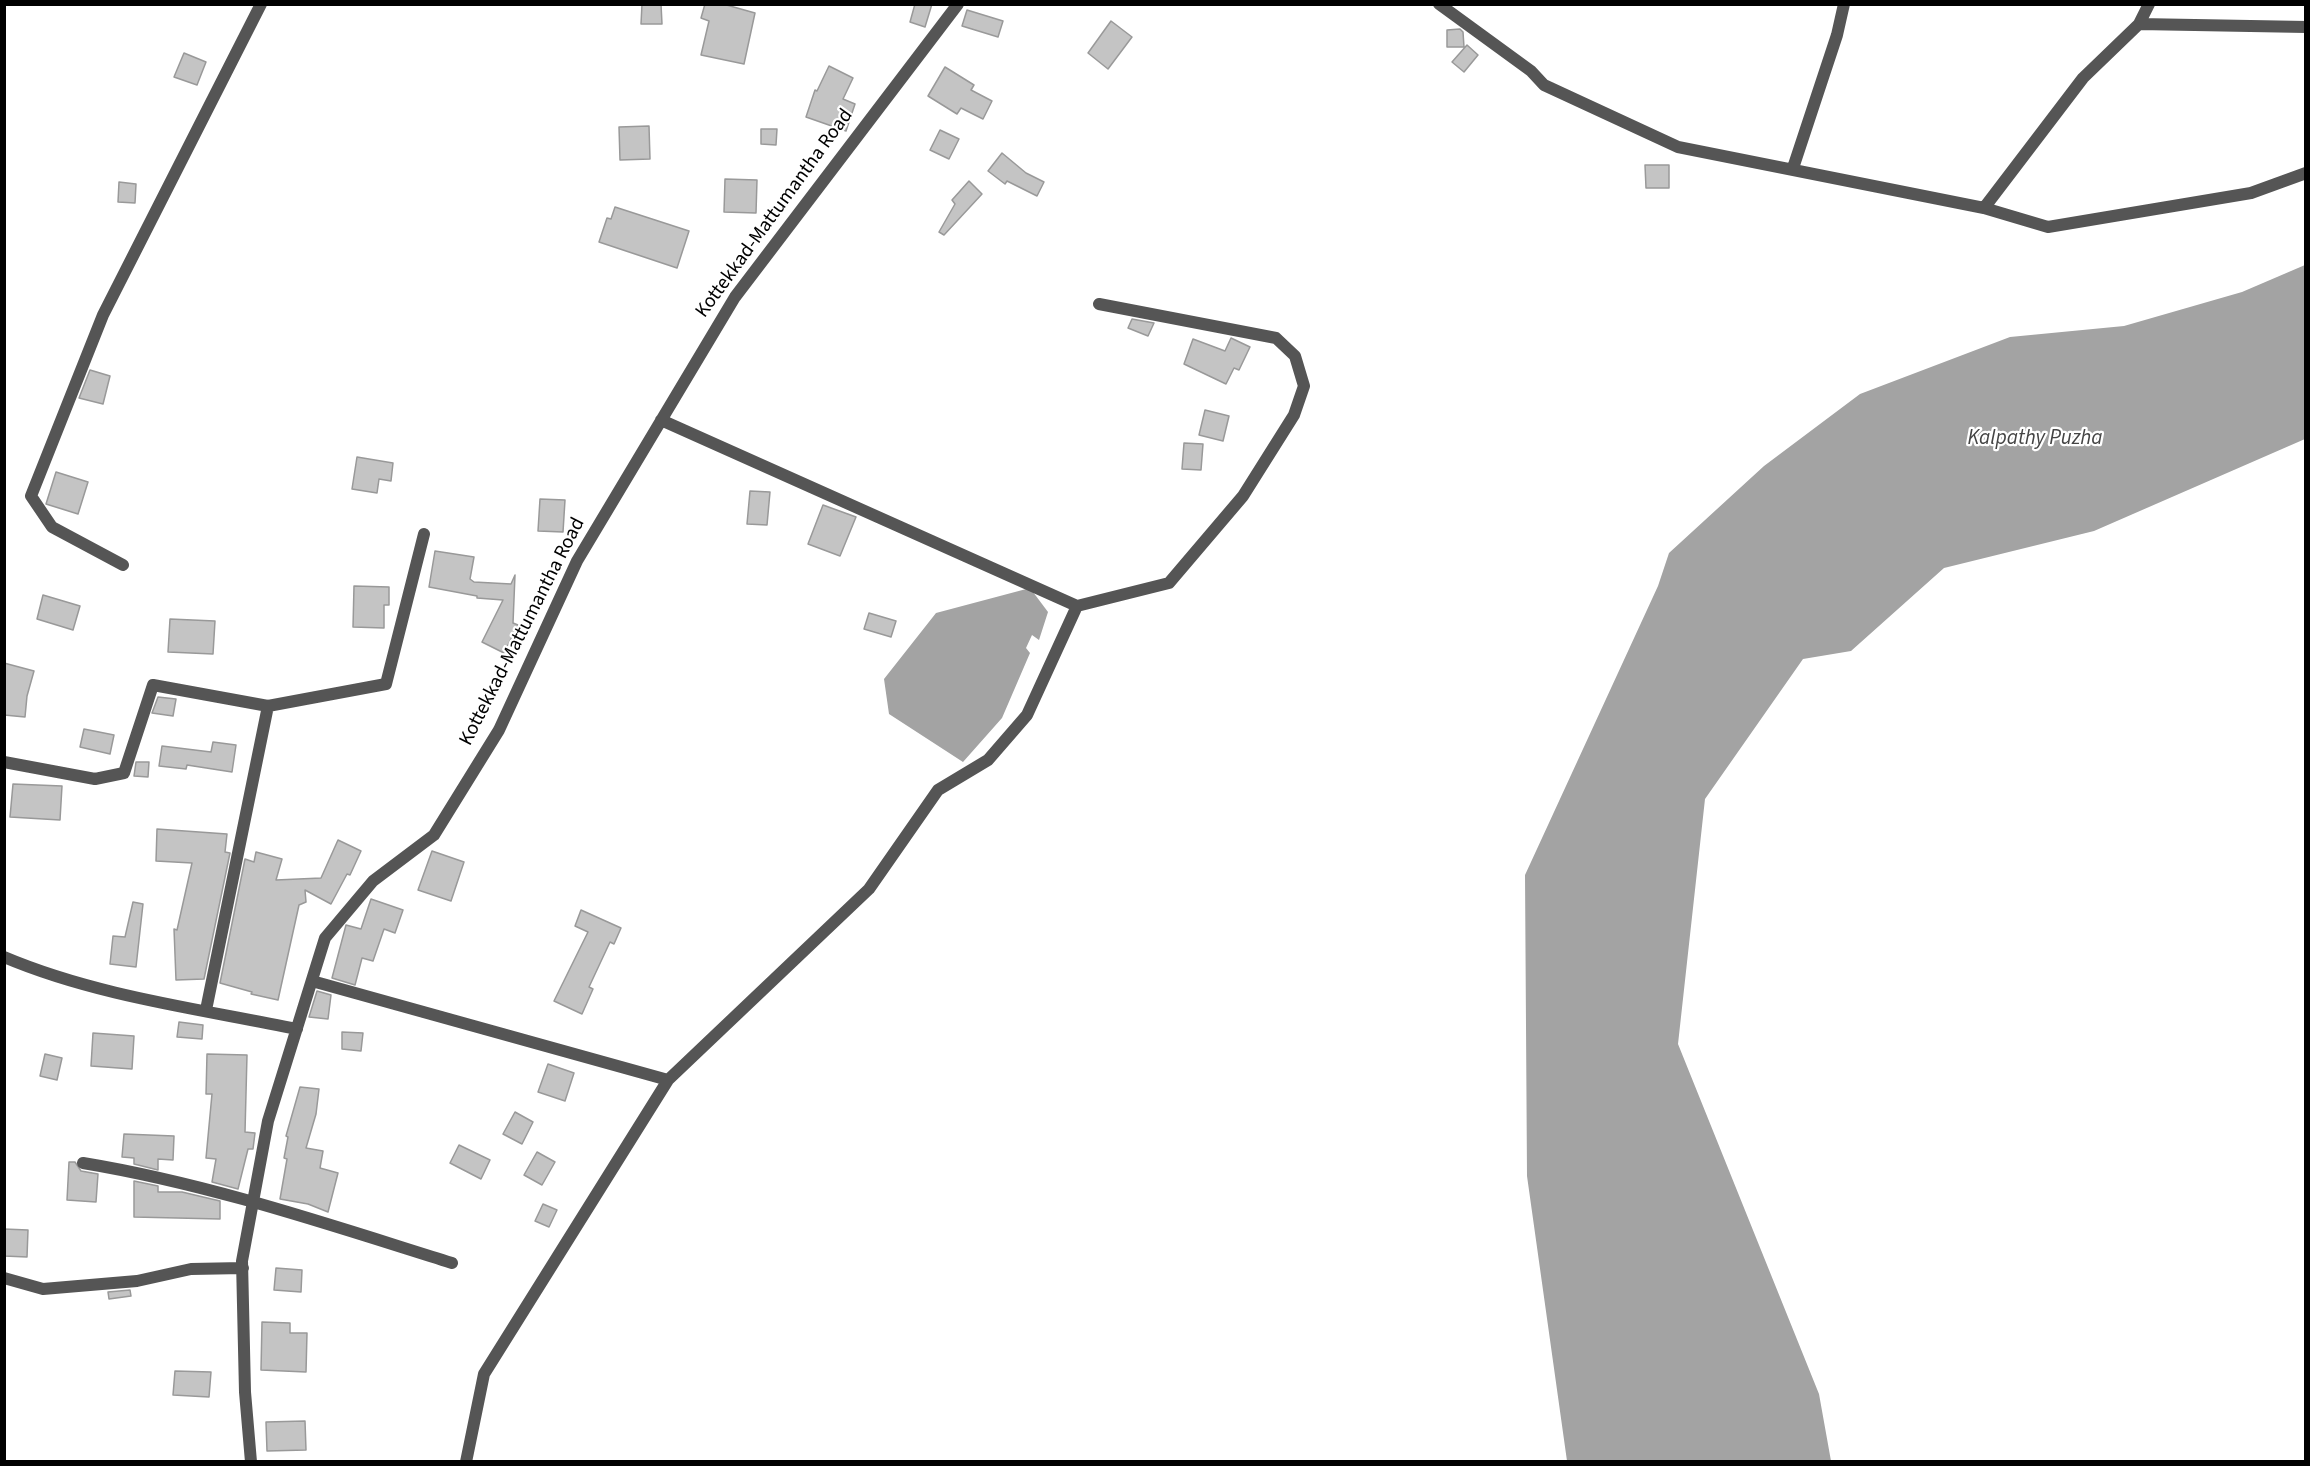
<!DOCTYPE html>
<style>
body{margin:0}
#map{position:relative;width:2310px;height:1466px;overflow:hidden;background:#fff;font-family:"Source Sans 3",sans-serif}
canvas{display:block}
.frame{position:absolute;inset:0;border:6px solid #000;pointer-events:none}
</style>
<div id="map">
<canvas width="2310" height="1466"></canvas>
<div class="frame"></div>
</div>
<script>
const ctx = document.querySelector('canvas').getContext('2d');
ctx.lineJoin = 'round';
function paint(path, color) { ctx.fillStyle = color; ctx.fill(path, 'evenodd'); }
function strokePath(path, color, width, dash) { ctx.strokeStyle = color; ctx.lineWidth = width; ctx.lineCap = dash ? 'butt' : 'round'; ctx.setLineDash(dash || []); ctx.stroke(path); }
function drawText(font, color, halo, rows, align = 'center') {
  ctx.font = font + ' "Source Sans 3",sans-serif'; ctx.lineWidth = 4.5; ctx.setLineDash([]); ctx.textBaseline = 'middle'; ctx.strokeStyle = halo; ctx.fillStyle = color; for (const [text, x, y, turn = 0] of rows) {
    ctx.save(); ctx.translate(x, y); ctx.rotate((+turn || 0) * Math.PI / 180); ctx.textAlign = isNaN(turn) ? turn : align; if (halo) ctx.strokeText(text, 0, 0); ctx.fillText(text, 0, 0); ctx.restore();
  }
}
const water = new Path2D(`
 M2305,265V439L2094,531L1944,568L1851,651L1803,659L1705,799L1678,1044L1819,1394L1831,1461H1567L1527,1176L1525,875L1658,586L1669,553L1764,466L1860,394L2010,337L2124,326L2242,292Z
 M1030,588L1048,612L1039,640L1032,635L1026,648L1030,653L1002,718L963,762L889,714L884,679L936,613Z`);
const building = new Path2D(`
 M642,4H661L662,24H641Z
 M705,4H723L755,13L744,64L701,55L709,21L701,18Z
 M915,4H932L925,27L910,22Z
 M967,10L1003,21L998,37L962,26Z
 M1111,21L1132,37L1108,69L1088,53Z
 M1460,29L1463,32L1464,47H1447V30Z
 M1467,45L1478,55L1464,72L1452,62Z
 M184,53L206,62L197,85L174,77Z
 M829,66L853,78L843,99L855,104L846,131L806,117L815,90L817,91Z
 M945,67L974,85L971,90L992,101L983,119L961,108L957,114L928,96Z
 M649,126L650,159L620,160L619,127Z
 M761,129H777L776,145L761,144Z
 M940,130L959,139L949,159L930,150Z
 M1002,153L1026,173L1044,182L1037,196L1007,181L1005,184L988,171Z
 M1645,165H1669V188H1646Z
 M725,179L757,180L756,213L724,212Z
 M969,181L982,194L944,235L939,232L955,204L952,200Z
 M119,182L136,184L135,203L118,202Z
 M615,207L689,231L677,268L599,242L607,218L611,219Z
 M1132,319L1154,323L1148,336L1128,328Z
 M1231,338L1250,347L1239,370L1234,368L1226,384L1184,364L1193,339L1225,351Z
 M90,370L110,376L103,404L79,398Z
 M1205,410L1229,416L1223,441L1199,435Z
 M1184,443L1203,444L1201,470L1182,469Z
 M357,457L393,463L391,481L379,479L377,493L352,489Z
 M56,472L88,482L78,514L46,504Z
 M750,491L770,492L767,525L747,524Z
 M540,499L565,500L563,532L538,531Z
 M823,505L856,517L840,556L808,544Z
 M435,551L474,557L470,579L474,582L511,584L515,575L513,623L518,625L504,653L482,642L503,600L477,598V596L429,587Z
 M354,586L389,587V605H384V628L353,627Z
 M43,595L80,606L73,630L37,619Z
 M869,613L896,621L891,637L864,629Z
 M170,619L215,621L213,654L168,652Z
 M4,663L34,671L27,696L25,717L4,715Z
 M158,697L176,699L173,716L152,713Z
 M84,729L114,735L110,754L80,747Z
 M213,742L236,745L232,772L187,765L186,769L159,766L162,746L211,752Z
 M136,762H149L148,777L134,776Z
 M13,784L62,786L60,820L10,817Z
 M157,829L227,834L225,852L230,853L204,979L176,980L174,929L177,930L192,863L156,861Z
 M338,840L361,851L350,875L347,874L331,904L305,890L306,902L299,905L278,1000L251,994L252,992L220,983L245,859L254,862L256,852L282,859L276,880L321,878Z
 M432,851L464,862L451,901L418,890Z
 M371,899L403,910L395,933L384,929L373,961L362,958L355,985L332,978L346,925L361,929Z
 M133,902L143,904L136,967L110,964L113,936L125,937Z
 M581,910L621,928L614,944L610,942L589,987L593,989L582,1014L554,1001L588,932L575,926Z
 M317,991L331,995L328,1019L309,1017Z
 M179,1022L203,1025L202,1039L177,1037Z
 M342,1032L363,1033L361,1051L342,1049Z
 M93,1033L134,1036L132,1069L91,1066Z
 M45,1054L62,1058L57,1080L40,1076Z
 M207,1054L247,1055L245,1132L255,1133L253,1149H248L238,1189L212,1182L216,1159L206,1158L212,1094H206Z
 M548,1064L574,1073L565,1101L538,1092Z
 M300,1087L319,1089L316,1114L306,1148L323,1151L320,1168L338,1173L328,1212L308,1204L280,1199L287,1159L284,1158L288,1137L286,1136Z
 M515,1112L533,1122L522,1144L503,1134Z
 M124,1134L174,1136L173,1160L158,1159V1170L134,1164V1158L122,1157Z
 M459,1145L490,1160L481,1179L450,1163Z
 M537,1152L555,1162L542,1185L524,1175Z
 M69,1162H75L81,1171L98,1174L96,1202L67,1200Z
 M134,1181L158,1186V1192H182L220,1201V1219L134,1217Z
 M543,1204L557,1210L549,1227L535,1221Z
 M4,1229L28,1230L27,1257L4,1256Z
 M276,1268L302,1270L301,1292L274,1290Z
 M130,1290L131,1296L109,1299L108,1292Z
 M262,1322L290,1323V1333H307L306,1372L261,1370Z
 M175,1371L211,1372L209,1397L173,1395Z
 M305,1421L306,1450L267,1451L266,1422Z`);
const street = new Path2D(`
 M1439,4L1531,71L1544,85L1678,147L1984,208L2048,227L2251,193L2306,173
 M2139,24L2306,27
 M1793,168L1837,35L1844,4
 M1984,208L2083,78L2139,24L2149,4
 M661,420L1077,606L1169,583L1243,496L1294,415L1304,386L1295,356L1276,338L1099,304
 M123,565L52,527L31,496L103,315L261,4
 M4,762L95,779L124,773L153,685L268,706L386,684L424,534
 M4,957C96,996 200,1009 297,1029
 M312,981L668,1080
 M206,1010L268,706
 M83,1163C210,1184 330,1225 452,1263
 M4,1278L43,1289L137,1281L191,1269L243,1268
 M251,1462L245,1392L242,1261L268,1121L325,938L373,881L434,835L499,730L577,561L735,297L958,4
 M466,1462L484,1374L668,1080L869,889L938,790L988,760L1027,715L1077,606`);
const streetNames = [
 ["Kottekkad-Mattumantha Road",775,214,-54],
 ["Kottekkad-Mattumantha Road",523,632,-63]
];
const waterNames = [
 ["Kalpathy Puzha",2035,439]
];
paint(water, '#a3a3a3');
paint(building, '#c4c4c4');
strokePath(building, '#999', 1.5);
strokePath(street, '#555', 12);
drawText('20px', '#000', '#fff', streetNames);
drawText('italic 21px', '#444', '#fff', waterNames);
</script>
